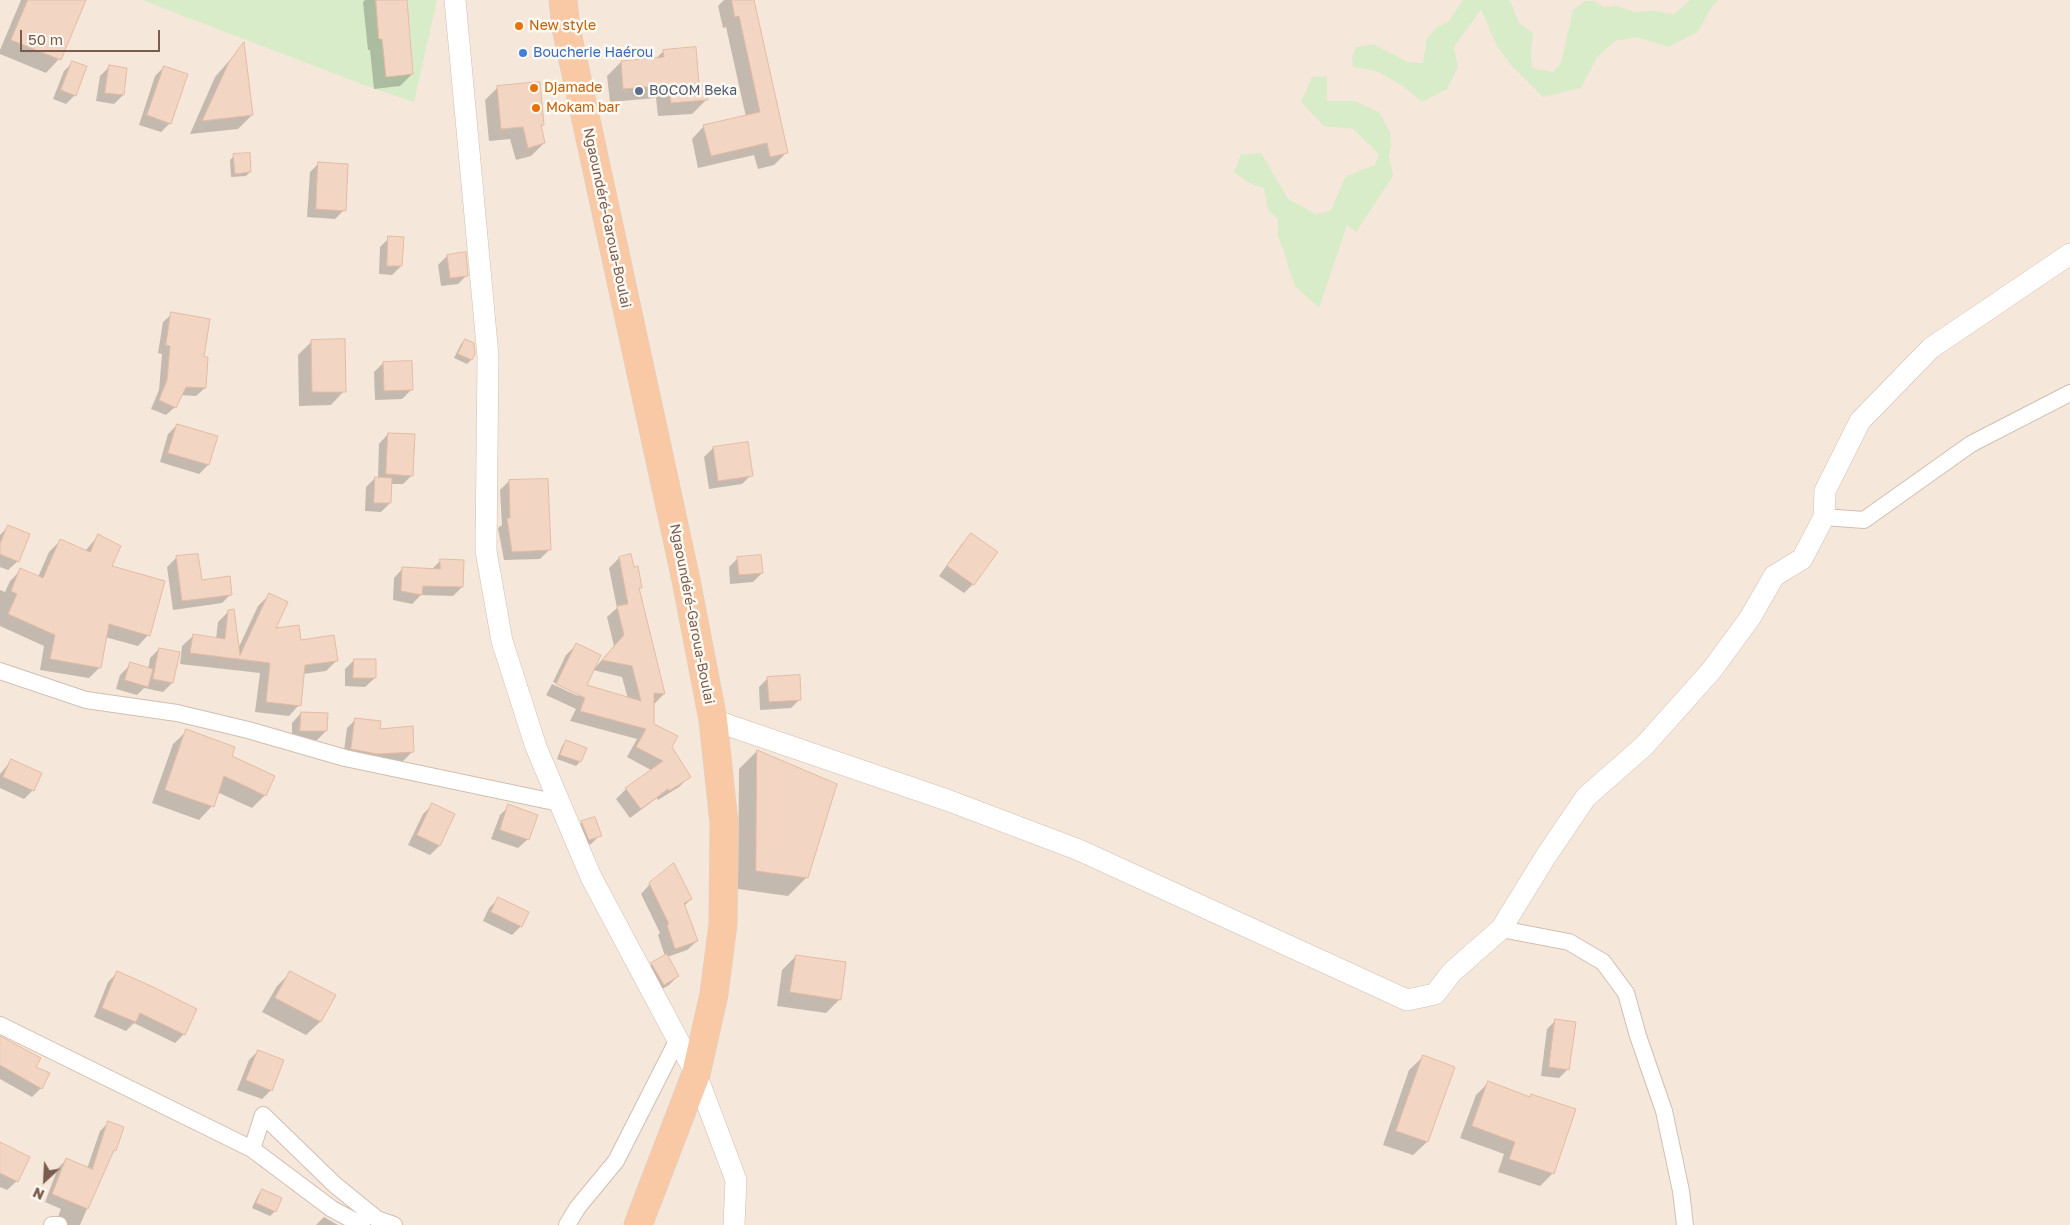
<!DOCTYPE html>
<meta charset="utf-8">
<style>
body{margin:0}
#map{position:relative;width:2070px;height:1225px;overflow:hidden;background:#fdf6ec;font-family:"Golos Text",sans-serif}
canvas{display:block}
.north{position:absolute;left:20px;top:1155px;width:50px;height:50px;-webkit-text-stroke:4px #fffaf3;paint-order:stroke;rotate:205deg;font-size:14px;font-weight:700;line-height:20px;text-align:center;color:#7a5c4d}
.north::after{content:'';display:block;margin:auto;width:18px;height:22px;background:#7a5c4d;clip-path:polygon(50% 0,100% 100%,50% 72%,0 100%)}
.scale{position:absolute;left:20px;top:30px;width:140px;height:22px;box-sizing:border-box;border:2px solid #7a5c4d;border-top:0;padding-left:6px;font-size:15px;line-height:18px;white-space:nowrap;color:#7a5c4d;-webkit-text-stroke:4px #fffaf3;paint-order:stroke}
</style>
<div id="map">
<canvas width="2070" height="1225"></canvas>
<div class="north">N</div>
<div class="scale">50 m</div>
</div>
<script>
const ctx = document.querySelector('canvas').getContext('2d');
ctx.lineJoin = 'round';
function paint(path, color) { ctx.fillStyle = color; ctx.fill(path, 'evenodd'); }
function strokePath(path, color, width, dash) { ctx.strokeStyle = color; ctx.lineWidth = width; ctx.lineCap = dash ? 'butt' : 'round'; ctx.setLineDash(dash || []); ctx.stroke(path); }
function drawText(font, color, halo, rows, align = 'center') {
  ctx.font = font + ' "Golos Text",sans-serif'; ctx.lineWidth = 5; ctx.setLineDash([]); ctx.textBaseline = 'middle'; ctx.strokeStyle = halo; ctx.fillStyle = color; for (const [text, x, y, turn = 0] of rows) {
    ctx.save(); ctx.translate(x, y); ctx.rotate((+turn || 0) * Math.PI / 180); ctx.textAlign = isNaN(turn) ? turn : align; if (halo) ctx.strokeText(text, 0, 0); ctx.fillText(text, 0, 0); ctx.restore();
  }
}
const residential = new Path2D(`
 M0,0H2070V1225H0Z`);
const green = new Path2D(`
 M142,0H437L414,102L364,85Z
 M1463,0H1510L1519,23L1533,33L1531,54L1532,68L1553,72L1561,63L1573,10L1585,1H1594L1604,7L1618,6L1634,12L1655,11L1674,14L1690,0H1719L1712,6L1698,32L1668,47L1637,37L1615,41L1597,57L1581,88L1543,97L1512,66L1497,46L1481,9L1454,47L1458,67L1447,89L1422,102L1403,86L1376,71L1353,67L1352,57L1356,47L1373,44L1408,62L1423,63L1427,38L1437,27L1449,21Z
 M1327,76V101H1355L1379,112L1390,132L1391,146L1389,156L1393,176L1356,232L1347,225L1319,308L1295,286L1289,270L1285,254L1278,236V220L1268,209L1264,188L1249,183L1234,172L1241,154L1261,153L1288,199L1316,214L1331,210L1346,176L1375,165L1379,154L1353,129L1324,126L1301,102L1312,77Z`);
const shadow = new Path2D(`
 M21,0H84L59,59L46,73L0,54V50Z
 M365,0H406L412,74L400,86L374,89L370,50H368L363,2Z
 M724,0H753L786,153L774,165L758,169L754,155L698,168L692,139L704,126L746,117L726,27L723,28L718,6Z
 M243,45L252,115L238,129L190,134L215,77Z
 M664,51L698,87L706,100L692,114L658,116L656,98L610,102L607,76L621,62L655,59Z
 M73,62L75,95L66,104L53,99L64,71Z
 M109,67L123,95L114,104L96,101L100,76Z
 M164,67L170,123L161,132L139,125L155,76Z
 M498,87L543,125L540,127L544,143L531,156L516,160L510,139L489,141L485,100Z
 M234,156L250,172L246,176L231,177L230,160Z
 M319,163L344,210L335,219L307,217L310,172Z
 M389,238L401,266L392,275L379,274L380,247Z
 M447,256L467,275L458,284L441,286L438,265Z
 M172,314L202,358L205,388L196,396L180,395L175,407L166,415L151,409L159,390L162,354L158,353L163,322Z
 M465,340L471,360L467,364L454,358L461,344Z
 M312,341L344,391L331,405L299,406L298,355Z
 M383,363L411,390L402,399L375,400L374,372Z
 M177,425L216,437L208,465L199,474L160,462L168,434Z
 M388,434L412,475L403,484H390V503L381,512L365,511L366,487L375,478H378L379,444Z
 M713,448L751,475L742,484L709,489L704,457Z
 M509,481L549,550L540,559L504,560L498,528L502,525L500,490Z
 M8,527L18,561L8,570L0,567V535Z
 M971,535L973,584L964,593L939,576L962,544Z
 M98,536L110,567L148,635L138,646L105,637L100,667L89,678L40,670L44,646L0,626V590L5,592L10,581L21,570L38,577L49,552L60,541L85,551Z
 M176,558L201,582L231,594L222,603L173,610L167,567Z
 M619,558L641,587L638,590L664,694L654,704L653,724L689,777L679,787L658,800L657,798L630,818L616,799L626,789L651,770L627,757L637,739L570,721L576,709L546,695L552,684L578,696V694L553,682L566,655L577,644L594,669L614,646L607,617L617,608L609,568ZM593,670L622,677L628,699L585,685Z
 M738,558L762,573L753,582L730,584L729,567Z
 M441,560L462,587L453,596L421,595L412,604L393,600L394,578L403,568L431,570Z
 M269,595L273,629L336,661L326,671L303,674L299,705L289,716L255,712L260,673L180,664L182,646L193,636L216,639L218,622L229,611L238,649L258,606Z
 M159,649L172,683L163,692L144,688L137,695L116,689L120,675L129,666L148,670L150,658Z
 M354,660L375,678L365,687L345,686V669Z
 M768,678L800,699L791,708L760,710L759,687Z
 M301,713L326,731L317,740L292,739V723Z
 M356,719L379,731L413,751L403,761L367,763L343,758L347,728Z
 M187,731L230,756L265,795L252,808L217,792L212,806L199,820L152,803L173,744Z
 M566,742L580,762L576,766L557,759L562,746Z
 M757,751L836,785L807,877L788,896L738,889L739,769Z
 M11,761L33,790L24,799L0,788V774Z
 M432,805L453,814L439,846L430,855L408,845L423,814Z
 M509,806L528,839L518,848L491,839L500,815Z
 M582,822L600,835L591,844L580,848L573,831Z
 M650,884L691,899L684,906L697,941L687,950L667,957L678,976L669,985L655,993L643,973L652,964L665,956L658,935L660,933L641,894Z
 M498,899L521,926L512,935L483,921L489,908Z
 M796,956L840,999L826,1013L777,1006L782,970Z
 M291,972L334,996L320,1022L306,1035L262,1012L277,986Z
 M117,973L184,1034L175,1043L134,1023L126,1031L94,1017L108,982Z
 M1556,1020L1568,1069L1559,1078L1541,1076L1547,1029Z
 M0,1037L35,1068L41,1088L32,1097L0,1079Z
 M258,1051L271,1090L262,1099L237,1090L249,1060Z
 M1423,1057L1453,1067L1427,1142L1413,1155L1383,1145L1409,1070Z
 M1488,1083L1529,1098L1574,1110L1552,1174L1540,1186L1498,1172L1504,1154L1460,1138L1476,1095Z
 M108,1123L115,1150L110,1155L80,1225H55L61,1209L45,1202L58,1168L66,1160L87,1169L100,1131Z
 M0,1144L17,1181L7,1190L0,1187Z
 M262,1191L280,1198L275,1211L270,1216L252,1208L258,1195Z
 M324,1217L338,1225H316Z`);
const building = new Path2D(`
 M28,0H86L61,60L11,40Z
 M376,0H407L413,74L386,77L382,39H379Z
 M732,0H754L788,153L770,157L767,143L711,156L703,125L760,112L739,16L735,17Z
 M244,42L253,115L202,121L229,62Z
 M696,47L699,85H706L708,100L671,103L669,85L623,89L621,61L664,57L663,50Z
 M72,61L87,66L76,96L61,90Z
 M109,65L127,68L124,95L105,93Z
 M164,66L188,74L171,124L147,115Z
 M540,82L544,125H541L545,143L528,148L523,127L501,129L497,86Z
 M250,153L251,172L235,174L233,154Z
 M318,162L348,164L346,211L316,209Z
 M388,236L404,237L402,266H387Z
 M466,252L468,276L450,278L447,255Z
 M171,312L210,319L204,357H208L206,388L186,387L176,408L159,400L167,380L170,346L166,345Z
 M345,339L346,392H312L311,340Z
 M465,339L474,343L475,354L472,360L458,354Z
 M412,361L413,390L384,391L383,362Z
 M177,424L218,436L209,465L168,453Z
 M388,433L415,434L413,476L386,474Z
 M748,442L753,476L718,481L713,447Z
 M375,477L392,478L391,503H374Z
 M548,479L551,550L512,552L507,518H510L509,480Z
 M8,525L30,534L19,562L0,554V544Z
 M971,533L998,552L974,585L947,566Z
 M98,534L121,546L112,566L165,581L150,636L109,624L101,668L50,659L55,635L8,614L17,594L11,591L20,568L43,578L60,539L90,552Z
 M198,554L202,580L230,576L232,595L182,601L176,556Z
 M631,554L634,567L638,566L642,588H639L665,694L654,693V724L678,736L672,747L691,777L669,791L668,789L641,809L625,788L663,761L636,747L646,729L580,711L585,698L556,684L576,643L601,655L587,685L641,701L632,666L602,660L624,635L617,606L628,604L619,557Z
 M761,555L763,573L739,575L737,557Z
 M440,559L464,560L463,587L423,586L422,595L401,591L402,567L440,569Z
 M269,593L288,602L276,628L299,625L301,640L334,635L338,661L305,665L301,706L266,702L270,663L190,653L193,634L225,639L228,610L234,609L240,655Z
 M159,648L180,652L173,683L153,679Z
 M354,659H376V678H353Z
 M130,662L153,669L148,687L125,680Z
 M800,675L801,700L769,702L767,677Z
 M301,712L328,713L327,731H300Z
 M355,718L381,721L380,729L413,726L414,752L377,754L351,749Z
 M186,729L235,747L232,756L275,776L266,796L224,776L214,807L165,790Z
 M566,740L587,748L581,762L560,755Z
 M757,750L837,784L808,878L756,871Z
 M11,759L42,773L34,791L3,777Z
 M432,803L455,814L440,846L417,835Z
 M508,804L538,815L529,840L500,830Z
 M595,817L602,836L589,840L581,821Z
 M674,863L692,899L684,903L698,941L675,949L667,925L669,924L649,883Z
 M498,897L529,912L522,927L491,912Z
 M667,954L679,976L664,985L651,963Z
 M796,955L846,962L841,1000L790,992Z
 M117,971L151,986L197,1009L185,1035L140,1013L136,1022L102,1008Z
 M290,971L336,995L321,1022L275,998Z
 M1555,1019L1576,1022L1569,1070L1549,1067Z
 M0,1036L41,1058L36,1067L50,1073L42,1089L0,1065Z
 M258,1050L284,1060L272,1091L246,1080Z
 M1423,1055L1455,1067L1428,1142L1396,1131Z
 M1488,1081L1530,1097L1531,1094L1576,1109L1554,1174L1509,1159L1515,1142L1472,1126Z
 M108,1121L124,1127L116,1151L114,1150L88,1209L52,1194L66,1158L92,1169Z
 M0,1142L30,1157L18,1182L0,1173Z
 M262,1189L282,1198L276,1212L256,1203Z`);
const minor = new Path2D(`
 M1824,517L1864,520L1971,444L2070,393
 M0,671L86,700L177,713L248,730L345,758L559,803
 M1501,929L1569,942L1603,962L1626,993L1638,1036L1664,1111L1681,1191L1685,1225
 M0,1025L252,1149L332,1209L362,1225
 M252,1149L263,1115L334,1184L377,1219L394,1225
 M52,1225H59
 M567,1225L578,1207L616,1161L678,1039`);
const tertiary = new Path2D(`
 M455,0L488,356L486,551L502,641L536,747L591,877L696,1074L736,1180L734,1225
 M713,720L947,800L1079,850L1407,1000L1435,994L1452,972L1501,929L1546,856L1586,797L1644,746L1711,671L1750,618L1774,576L1802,559L1824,517L1825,491L1860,421L1931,348L2070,254`);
const trunk = new Path2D(`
 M563,0L566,28L686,580L713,720L724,823L723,924L714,994L696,1074L638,1225`);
const markers = [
 [519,26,5,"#e8710a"],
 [523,53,5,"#3f7fe0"],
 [534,88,5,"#e8710a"],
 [639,91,5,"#5c6f8a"],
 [536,108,5,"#e8710a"]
];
const foodNames = [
 ["New style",529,26],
 ["Djamade",544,88],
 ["Mokam bar",546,108]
];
const shopNames = [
 ["Boucherie Haérou",533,53]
];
const serviceNames = [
 ["BOCOM Beka",649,91]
];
const streetNames = [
 ["Ngaoundéré-Garoua-Boulai",607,218,78],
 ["Ngaoundéré-Garoua-Boulai",692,614,79]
];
paint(residential, '#f5e8da');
paint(green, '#d8ecc9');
paint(shadow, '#0003');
paint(building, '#f3d5c3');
strokePath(building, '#e6bba3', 1);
strokePath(minor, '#d1beb0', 18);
strokePath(tertiary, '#d1beb0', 22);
strokePath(trunk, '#dad1cd', 29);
strokePath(minor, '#fff', 16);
strokePath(tertiary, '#fff', 21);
strokePath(trunk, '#f9c8a4', 28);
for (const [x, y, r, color] of markers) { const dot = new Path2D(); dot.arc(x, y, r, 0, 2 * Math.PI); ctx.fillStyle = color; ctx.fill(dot); strokePath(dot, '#fffaf3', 2); }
drawText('14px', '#c56008', '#fffaf3', foodNames, 'left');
drawText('14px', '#366cbe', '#fffaf3', shopNames, 'left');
drawText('14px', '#4e5e75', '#fffaf3', serviceNames, 'left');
drawText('14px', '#7a5c4d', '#fffaf3', streetNames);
</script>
